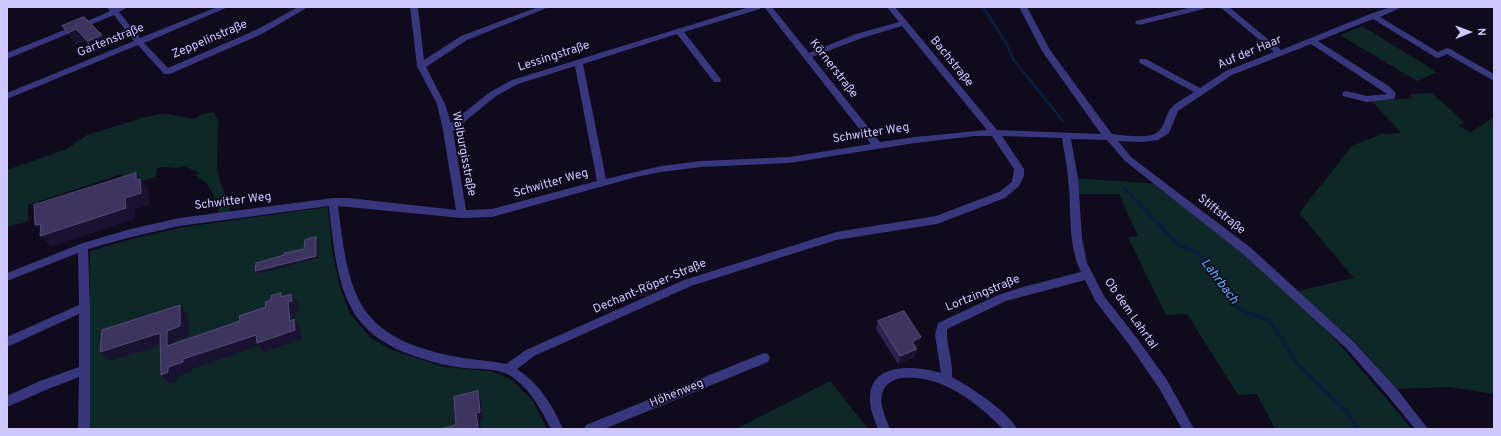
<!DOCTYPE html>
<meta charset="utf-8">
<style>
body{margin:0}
#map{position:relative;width:1501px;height:436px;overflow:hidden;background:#0f0b1d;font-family:Overpass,sans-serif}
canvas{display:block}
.frame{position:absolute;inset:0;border:8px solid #cec8ff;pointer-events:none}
.north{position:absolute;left:1449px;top:12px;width:40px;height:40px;-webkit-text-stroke:3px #0f0b1d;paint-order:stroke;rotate:89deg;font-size:11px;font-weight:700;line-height:16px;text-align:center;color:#cec8ff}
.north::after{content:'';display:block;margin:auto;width:14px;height:18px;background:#cec8ff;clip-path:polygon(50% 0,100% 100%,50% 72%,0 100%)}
</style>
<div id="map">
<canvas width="1501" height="436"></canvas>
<div class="frame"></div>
<div class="north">N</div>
</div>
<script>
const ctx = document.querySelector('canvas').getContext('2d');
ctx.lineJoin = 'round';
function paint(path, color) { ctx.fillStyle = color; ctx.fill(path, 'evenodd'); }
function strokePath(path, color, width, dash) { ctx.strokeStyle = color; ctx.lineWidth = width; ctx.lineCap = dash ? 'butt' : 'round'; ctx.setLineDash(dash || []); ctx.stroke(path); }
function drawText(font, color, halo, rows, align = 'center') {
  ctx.font = font + ' Overpass,sans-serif'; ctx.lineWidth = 3.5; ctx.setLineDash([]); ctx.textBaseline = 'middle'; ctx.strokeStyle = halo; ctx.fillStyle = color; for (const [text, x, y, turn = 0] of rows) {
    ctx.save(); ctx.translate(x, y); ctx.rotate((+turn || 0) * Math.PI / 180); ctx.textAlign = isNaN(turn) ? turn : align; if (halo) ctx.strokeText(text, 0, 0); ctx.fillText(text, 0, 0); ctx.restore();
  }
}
const green = new Path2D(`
 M1362,26L1437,72L1417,81L1340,35Z
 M1432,93L1465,123L1457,125L1471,132L1494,117V394L1449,387L1397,389L1357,344L1298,291L1354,278L1299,213L1352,146L1381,134L1401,133L1372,101L1413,98L1410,94Z
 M214,112L218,121L217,172L231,213L215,216L220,208L207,183L195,176L199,173L185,166C175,170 167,165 157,168L156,177L123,187L122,174L28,205V221L7,227V170L67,149L87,135L142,118L160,114H169L194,119L202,114Z
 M1073,178L1160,184L1289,290L1341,346L1412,429H1275L1257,394L1238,395L1187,314L1166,315L1128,237L1138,236L1119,194H1074Z
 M328,207L332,249L339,284L350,314L371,338L392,350L445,367L490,371L511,379L533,401L547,429H90V251L136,238L184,227Z
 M830,381L868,429H736Z`);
const streamFar1 = new Path2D(`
 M983,7L1008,46L1013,59L1063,121
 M1124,188L1129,193`);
const stream = new Path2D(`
 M1128,192L1180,246L1197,252L1239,309L1270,321L1297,363L1345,410L1358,429`);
const street = new Path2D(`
 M107,7H128L119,12L140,38L217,7H228L144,43L168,68L256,30L298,7H308L262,34L170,74H164L138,45L7,99V93L134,41L114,15L7,59V53L97,17L110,11Z
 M410,7H418L424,60L461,36L538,7H549L467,40L426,67L445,104L451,123L490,92L512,80L749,7H761L760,9L684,32L720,78L721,80L720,82H714L677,34L583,64L606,179L661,166L701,161L789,157L871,144L764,7H772L809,53L856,34L899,22L887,7H895L997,130L1101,134L1042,51L1019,7H1027L1050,50L1112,134C1124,135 1140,138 1152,135C1165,131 1164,117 1171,108C1176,102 1187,97 1194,92L1140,63L1139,61L1140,59H1146L1200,88L1226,71L1274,52L1220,7H1229L1281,50L1370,14L1391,7H1402L1380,17L1438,52L1447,48L1450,49L1494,74V81L1447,54L1438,58L1435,57L1373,19L1318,41L1390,87L1396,93L1394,99L1367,102L1343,96L1342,94L1343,92L1346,91L1367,96L1387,94L1311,44L1232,75L1178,111L1169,133L1158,140L1142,142L1118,141L1131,157L1251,248L1354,342L1397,389L1428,429H1415L1389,397L1346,348L1243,254L1125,161L1107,140L1071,139L1078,178L1082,238L1087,263L1104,296L1136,337L1167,380L1194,429H1182L1159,388L1128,343L1096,302L1085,280L1006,301L947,329C946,345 953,361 952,377C969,386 1009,412 1017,429H1003C987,413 970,398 950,388C933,379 889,367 882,394C879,405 886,418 890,429H878C874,418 869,408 870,396C872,361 918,366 941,373L935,335L938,323L998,295L1023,287L1081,272C1067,243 1072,209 1068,178C1067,165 1064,151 1062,138L1002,136L1024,169V176L1019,186L1005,198L937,224L836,240L691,286L534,356L517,369C539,383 553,406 563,429H551C541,409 527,383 505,373C490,367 467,370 451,366C348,344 339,303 329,206L179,226L127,238L88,249L90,307V429H78L79,377L48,389L7,407V396L40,381L79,367V314L7,347V337L79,305L78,253L7,281V273L83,243L127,230L179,218L333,198H349L456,210L443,130L437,104L417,66ZM902,26L987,130L915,137L880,142L812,57L862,38ZM575,66L597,181L492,209L466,210L453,131L496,96L518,84ZM975,136H992L1014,169L1012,182L999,192L936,216L836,232L684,280L526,350L506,364C489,360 470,360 452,356C355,336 349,294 338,206L462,218L492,217L636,177L661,172L701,167L789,163L915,143Z
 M1192,7H1205L1204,9L1139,25L1135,23L1136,21Z
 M764,353L768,354L770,358L768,362L604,429H584L586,425Z`);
const wall = new Path2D(`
 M62,26L102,35L110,46L96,52L85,40L76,44Z
 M878,321L919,345L915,347L917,349L914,357L898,364L876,329Z`);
const shadedWall = new Path2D(`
 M76,29L85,40L76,44L68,33Z
 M102,35L110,46L96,52L88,41Z
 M136,173L149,190L150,204L135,209V219L51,247L40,236L45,234L35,225L125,198L136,180Z
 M316,237L318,240V258L257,274L255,271L316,256Z
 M291,294L298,303L299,310L295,312L296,322L301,329L302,339L264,352L259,346L192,369V371L177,377V381L170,384L161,375L168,367L183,359L290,321L288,302Z
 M180,305L188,315L189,336L176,340V355L167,346V343L110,361L100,352L167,331Z
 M921,337L919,345L910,350L912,342Z
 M917,349L914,357L898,364L900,356Z
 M478,391L481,399L483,420H480L481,429H478L476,413Z`);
const building = new Path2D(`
 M84,17L102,35L88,41L76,29L68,33L62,26Z
 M136,173V180L140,179L141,193L125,198L126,208L40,236L41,224L35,225L34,205Z
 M316,237V256L255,271L256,263L284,255V253L304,249L305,240Z
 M281,293V297L291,294L292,301L288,302L290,321L294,319L295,330L257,343L256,335L183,359V362L168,367V372L161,375L160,333L100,352L102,330L180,305V326L167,331V346L240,321L239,316L266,307L265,302L271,300V296Z
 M904,311L921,337L912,342L917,349L900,356L878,321Z
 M478,391L480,412L476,413L478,429H440L456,425L454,397Z`);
const streetNames = [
 ["Zeppelinstraße",210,40,-23],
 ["Gartenstraße",111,41,-22],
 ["Auf der Haar",1250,53,-23],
 ["Lessingstraße",554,57,-18],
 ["Bachstraße",951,62,51],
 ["Körnerstraße",833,69,52],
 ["Schwitter Weg",871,134,-9],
 ["Walburgisstraße",463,154,79],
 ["Schwitter Weg",551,184,-16],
 ["Schwitter Weg",233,202,-7],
 ["Stiftstraße",1221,215,38],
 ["Dechant-Röper-Straße",650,287,-23],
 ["Lortzingstraße",983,294,-22],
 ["Ob dem Lahrtal",1130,314,55],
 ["Höhenweg",677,394,-22]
];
const waterNames = [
 ["Lahrbach",1219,282,53]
];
paint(green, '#0e2727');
strokePath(streamFar1, '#0a1d3e', 2.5);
strokePath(stream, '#0a1d3e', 3.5);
paint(street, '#38367d');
paint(wall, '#2b234c');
paint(shadedWall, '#191231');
paint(building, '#3d3560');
strokePath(building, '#544c79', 1);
drawText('12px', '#cec8ff', '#0f0b1d', streetNames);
drawText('italic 13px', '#56b1ff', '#0f0b1d', waterNames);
</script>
